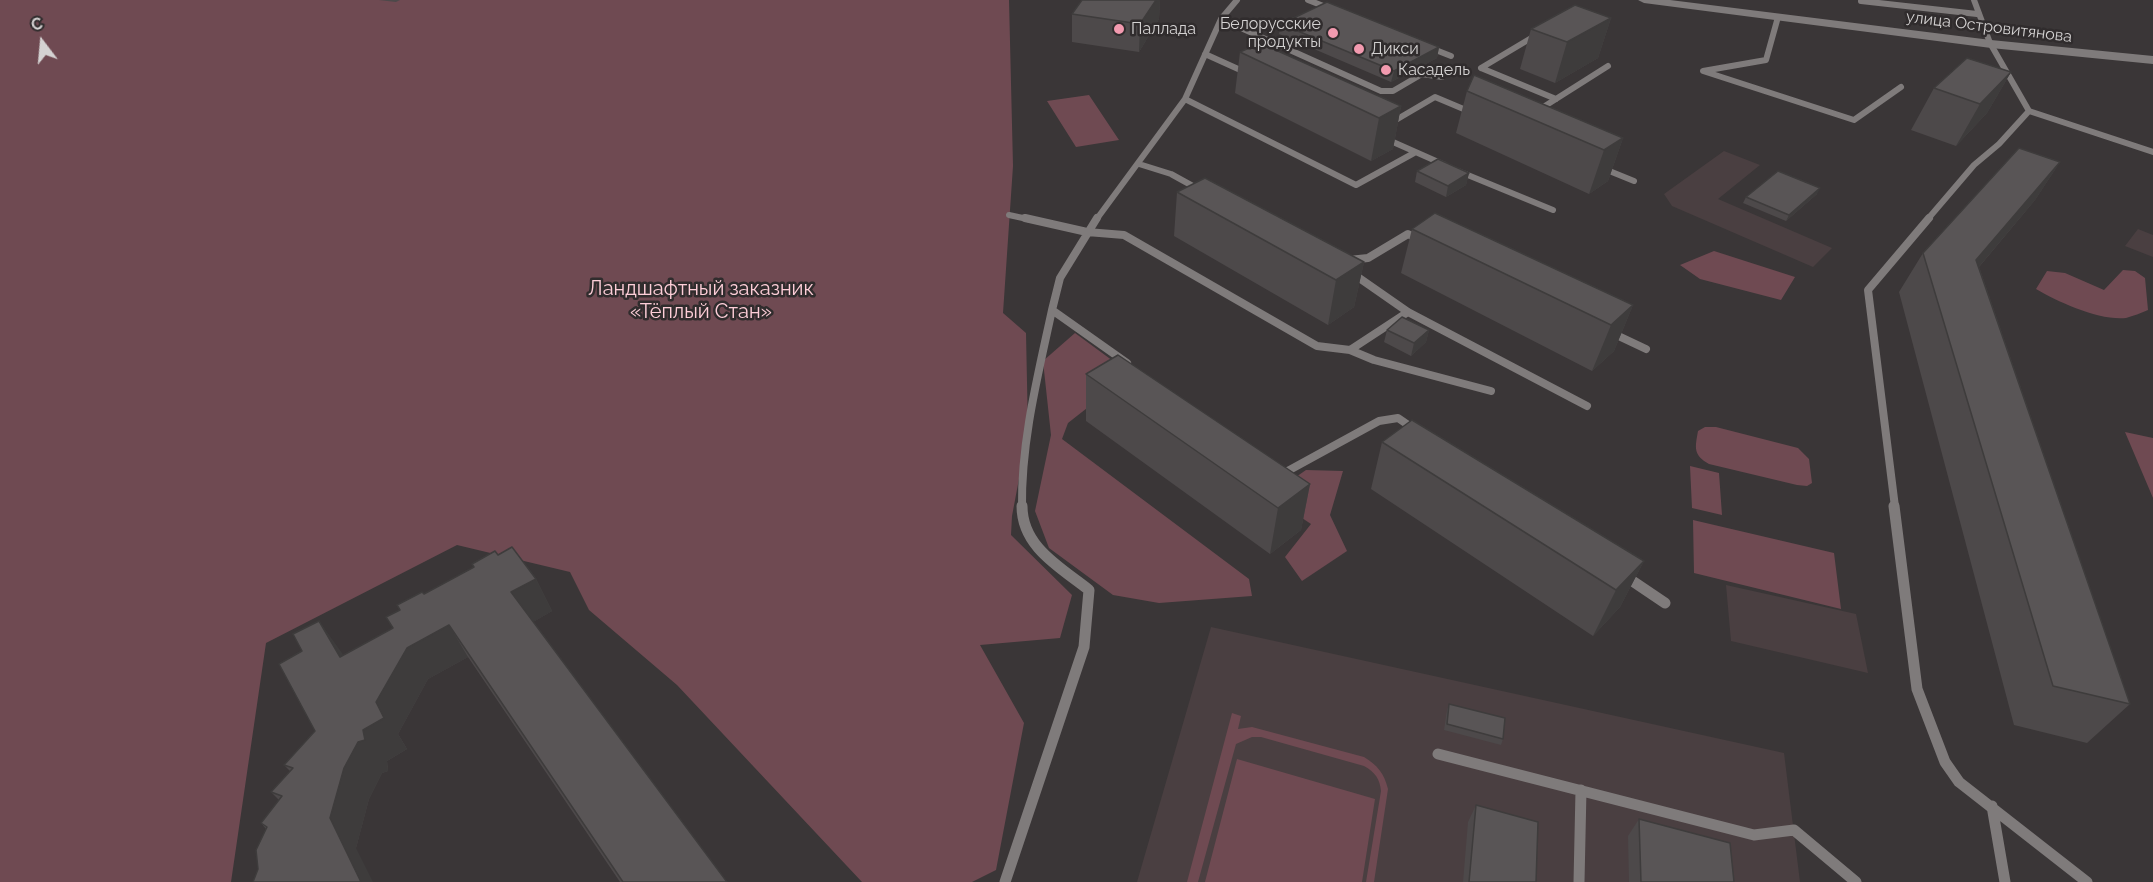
<!DOCTYPE html>
<meta charset="utf-8">
<style>
body{margin:0}
#map{position:relative;width:2153px;height:882px;overflow:hidden;background:#3a3637;font-family:Raleway,sans-serif}
canvas{display:block}
.north{position:absolute;left:12px;top:12px;width:60px;height:60px;-webkit-text-stroke:4px #302c2d;paint-order:stroke;rotate:344deg;font-size:16px;font-weight:700;line-height:24px;text-align:center;color:#d4d2d2}
.north::after{content:'';display:block;margin:auto;width:21px;height:27px;background:#d4d2d2;clip-path:polygon(50% 0,100% 100%,50% 72%,0 100%)}
</style>
<div id="map">
<canvas width="2153" height="882"></canvas>
<div class="north">С</div>
</div>
<script>
const ctx = document.querySelector('canvas').getContext('2d');
ctx.lineJoin = 'round';
function paint(path, color) { ctx.fillStyle = color; ctx.fill(path, 'evenodd'); }
function strokePath(path, color, width, dash) { ctx.strokeStyle = color; ctx.lineWidth = width; ctx.lineCap = dash ? 'butt' : 'round'; ctx.setLineDash(dash || []); ctx.stroke(path); }
function drawText(font, color, halo, rows, align = 'center') {
  ctx.font = font + ' Raleway,sans-serif'; ctx.lineWidth = 5; ctx.setLineDash([]); ctx.textBaseline = 'middle'; ctx.strokeStyle = halo; ctx.fillStyle = color; for (const [text, x, y, turn = 0] of rows) {
    ctx.save(); ctx.translate(x, y); ctx.rotate((+turn || 0) * Math.PI / 180); ctx.textAlign = isNaN(turn) ? turn : align; if (halo) ctx.strokeText(text, 0, 0); ctx.fillText(text, 0, 0); ctx.restore();
  }
}
const built = new Path2D(`
 M1724,151L1760,165L1718,199L1832,248L1813,267L1672,206L1664,194Z
 M2138,229L2153,235V257L2125,246Z
 M1726,585L1856,614L1868,673L1731,641Z
 M1211,627L1784,753L1800,882H1137Z`);
const green = new Path2D(`
 M0,0H1009L1013,166L1003,313L1026,333L1028,431L1012,516L1011,535L1072,595L1060,638L980,645L1024,723L996,870L972,882H862L677,685L589,610L570,572L457,545L266,643L231,882H0Z
 M1089,95L1119,140L1076,147L1047,101Z
 M1714,251L1795,277L1781,300L1700,279L1680,265Z
 M2123,270L2135,271L2145,278L2148,310C2141,313 2133,316 2126,318C2100,321 2058,302 2036,289L2047,271L2065,273L2104,290Z
 M1075,333L1283,486L1306,470L1343,471L1330,515L1347,551L1302,581L1285,557L1311,524L1110,390L1068,423L1062,439L1249,579L1252,596L1159,603L1113,595L1049,548L1035,511L1051,435L1043,361Z
 M1705,427H1716L1798,448L1809,459L1812,483L1807,486L1797,485L1709,464C1693,455 1695,448 1698,431Z
 M2125,432L2153,438V498Z
 M1690,466L1719,473L1722,515L1692,508Z
 M1693,520L1834,553L1841,609L1694,573Z
 M1232,713L1241,716L1238,729L1252,727L1364,757C1378,766 1384,773 1388,789L1374,882H1366L1381,791C1380,779 1375,772 1364,766L1261,737H1252L1236,744L1198,882H1187Z
 M1237,759L1375,799L1362,882H1205Z`);
const laneFar2 = new Path2D(`
 M1308,0L1331,9
 M1861,1L1977,14
 M1778,17L1766,60L1703,71L1854,120L1901,87
 M1221,19L1381,91H1393L1422,74L1442,77
 M1428,47L1451,56
 M1205,54L1247,73
 M1481,68L1556,99
 M1481,68L1538,34
 M1185,99L1356,185L1414,153
 M1537,111L1608,66
 M2029,111L2153,152
 M1389,124L1435,97L1473,113
 M1384,138L1445,165
 M1139,164L1171,174L1200,190
 M1602,168L1634,181
 M1458,171L1553,210
 M1009,215L1032,220
 M1096,220L1185,99L1221,19L1237,0
 M1927,220L1974,165L1999,144L2029,111L1990,43L1974,0`);
const laneFar1 = new Path2D(`
 M1025,218L1087,232L1124,235L1317,346L1350,350L1408,312
 M1097,218L1060,278L1052,310L1127,363
 M1349,260L1368,258L1408,234L1420,240
 M1352,273L1408,312L1587,406
 M1610,332L1646,349
 M1350,350L1374,360L1491,391
 M1281,471L1284,473L1379,421L1398,418L1417,431
 M1022,507C1021,441 1038,375 1052,310
 M1895,507L1868,290L1929,218`);
const lane = new Path2D(`
 M1894,506L1917,689L1945,762L1959,782L2087,882
 M1625,576L1665,603
 M1438,754L1754,835L1794,830L1856,882
 M1992,806L2005,882
 M1005,882L1084,647L1089,590C1060,567 1022,547 1022,506
 M1579,882L1581,790`);
const secondary = new Path2D(`
 M1638,0H1670L1991,40L2153,56V64L1991,48L1644,3Z`);
const wall = new Path2D(`
 M379,0H400L396,2Z
 M1082,0H1160L1159,19L1139,52L1072,42V14Z
 M1611,18L1598,58L1555,83L1520,69L1531,29Z
 M1281,24L1439,47L1437,58L1391,82L1279,34Z
 M1240,52L1401,106L1393,149L1371,161L1235,93Z
 M2011,72L1987,113L1956,146L1911,130L1934,88Z
 M1467,91L1623,138L1608,181L1589,194L1456,133Z
 M2060,162L2035,200L1979,267L2130,704L2087,743L2014,725L1899,292L1923,253Z
 M1417,171L1469,173L1466,185L1446,197L1415,182Z
 M1177,192L1364,262L1354,307L1328,325L1174,236Z
 M1817,194L1786,221L1743,203L1746,197Z
 M1412,229L1633,305L1614,351L1592,371L1401,273Z
 M1387,330H1429L1426,342L1411,356L1384,342Z
 M1086,374L1310,484L1301,530L1270,554L1086,421Z
 M1382,442L1644,561L1620,607L1593,636L1371,489Z
 M498,555L536,579L552,611L533,622L727,882H620L468,657L428,679L398,734L407,749L387,761L388,771L382,773L369,799L356,848L258,869L266,829L261,823L279,800L271,792L290,771L284,765L315,731L343,655L393,628L399,610L424,594L474,568L472,564Z
 M1449,704L1503,739L1501,745L1444,730L1447,710Z
 M1476,805L1536,882H1463L1468,822Z
 M1639,819L1734,882H1629L1628,836Z`);
const shadedWall = new Path2D(`
 M1156,0H1160L1159,19L1139,52L1140,24Z
 M1611,18L1598,58L1555,83L1567,42Z
 M1439,47L1437,58L1391,82L1394,71Z
 M2011,72L1987,113L1956,146L1980,104Z
 M1401,106L1393,149L1371,161L1379,118Z
 M1623,138L1608,181L1589,194L1604,150Z
 M2060,162L2035,200L1951,300L1976,260Z
 M1469,173L1466,185L1446,197L1448,186Z
 M1820,188L1817,194L1786,221L1789,215Z
 M1364,262L1354,307L1328,325L1336,280Z
 M1633,305L1614,351L1592,371L1611,325Z
 M1429,330L1426,342L1411,356L1414,343Z
 M1310,484L1301,530L1270,554L1278,508Z
 M1644,561L1620,607L1593,636L1616,590Z
 M536,579L552,611L528,625L511,592Z
 M319,621L342,653L363,689L340,657Z
 M449,625L468,657L428,679L398,734L407,749L387,761L388,771L382,773L369,799L356,848L373,882H361L330,818L344,768L376,702L407,648Z`);
const building = new Path2D(`
 M1082,0H1156L1140,24L1072,14Z
 M1327,2L1439,47L1394,71L1281,24Z
 M1575,5L1611,18L1567,42L1531,29Z
 M1260,43L1401,106L1379,118L1240,52Z
 M1967,58L2011,72L1980,104L1934,88Z
 M1474,75L1623,138L1604,150L1467,91Z
 M2019,148L2060,162L1976,260L2130,704L2053,686L1923,253Z
 M1438,159L1469,173L1448,186L1417,171Z
 M1778,171L1820,188L1789,215L1746,197Z
 M1205,178L1364,262L1336,280L1177,192Z
 M1435,213L1633,305L1611,325L1412,229Z
 M1402,317L1429,330L1414,343L1387,330Z
 M1118,355L1310,484L1278,508L1086,374Z
 M1412,420L1644,561L1616,590L1382,442Z
 M512,547L536,579L511,592L727,882H623L449,625L407,648L376,702L384,718L363,730L365,740L358,742L344,768L330,818L361,882H253L258,869L256,850L267,827L261,823L282,796L271,792L293,768L284,765L315,731L279,664L302,651L293,634L319,621L340,657L393,628L386,617L400,610L397,605L422,592L424,594L474,567L472,564L495,551L498,555Z
 M1449,704L1505,718L1503,739L1447,724Z
 M1476,805L1538,822L1536,882H1469Z
 M1639,819L1730,843L1734,882H1641Z`);
const markers = [
 [1119,29,6,"#f29aaf"],
 [1333,33,6,"#f29aaf"],
 [1359,49,6,"#f29aaf"],
 [1386,70,6,"#f29aaf"]
];
const farPoinames = [
 ["Белорусские",1321,24,"right"],
 ["продукты",1321,42,"right"],
 ["Паллада",1131,29],
 ["Дикси",1371,49],
 ["Касадель",1398,70]
];
const farStreetnames = [
 ["улица Островитянова",1989,27,7]
];
const parkNames = [
 ["Ландшафтный заказник",701,289],
 ["«Тёплый Стан»",701,312]
];
paint(built, '#4a3f41');
paint(green, '#6f4a52');
strokePath(laneFar2, '#7f7b7b', 6);
strokePath(laneFar1, '#7f7b7b', 8);
strokePath(lane, '#7f7b7b', 11);
paint(secondary, '#7f7b7b');
paint(wall, '#4d494a');
paint(shadedWall, '#3e3c3c');
paint(building, '#595556');
strokePath(building, '#3e3c3c', 1.5);
for (const [x, y, r, color] of markers) { const dot = new Path2D(); dot.arc(x, y, r, 0, 2 * Math.PI); ctx.fillStyle = color; ctx.fill(dot); strokePath(dot, '#302c2d', 2); }
drawText('16px', '#d4d2d2', '#302c2d', farPoinames, 'left');
drawText('16px', '#d4d2d2', '#302c2d', farStreetnames);
drawText('20px', '#feced8', '#302c2d', parkNames);
</script>
